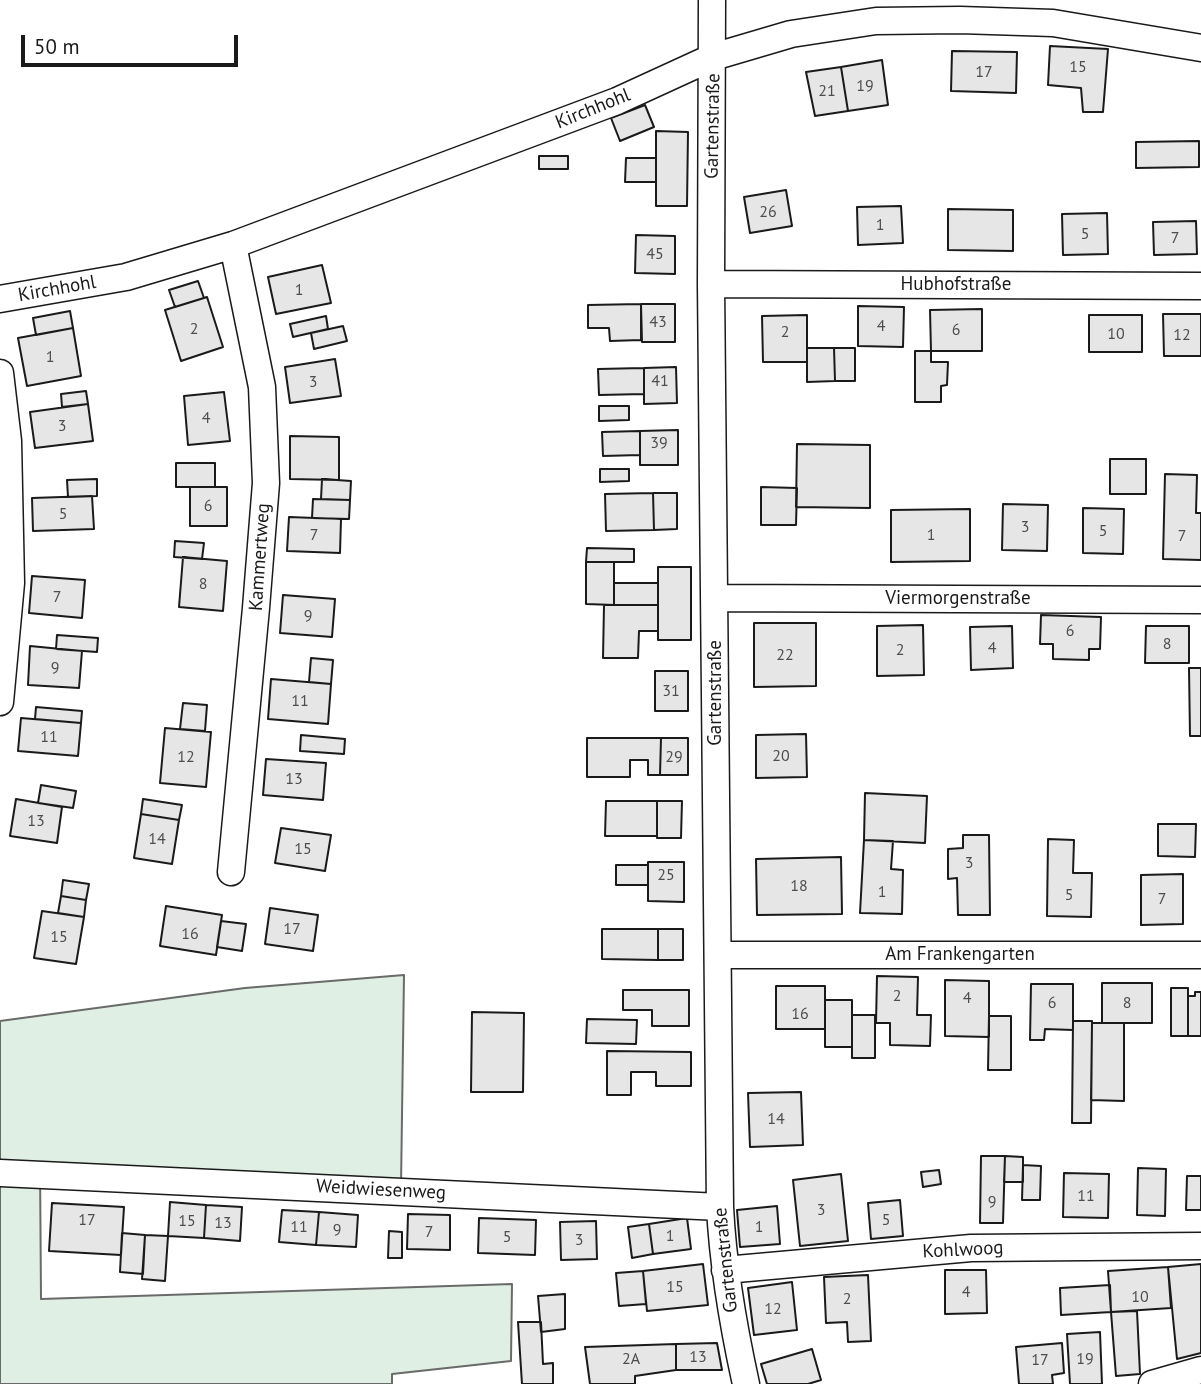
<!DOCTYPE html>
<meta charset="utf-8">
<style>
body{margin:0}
#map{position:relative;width:1201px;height:1384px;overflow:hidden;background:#fff;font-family:"PT Sans",sans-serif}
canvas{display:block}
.scale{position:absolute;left:21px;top:35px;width:217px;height:32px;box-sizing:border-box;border:4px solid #1a1a1a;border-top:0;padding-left:9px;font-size:21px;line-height:24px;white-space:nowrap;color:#1a1a1a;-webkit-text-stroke:5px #fff;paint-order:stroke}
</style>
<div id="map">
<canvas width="1201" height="1384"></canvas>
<div class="scale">50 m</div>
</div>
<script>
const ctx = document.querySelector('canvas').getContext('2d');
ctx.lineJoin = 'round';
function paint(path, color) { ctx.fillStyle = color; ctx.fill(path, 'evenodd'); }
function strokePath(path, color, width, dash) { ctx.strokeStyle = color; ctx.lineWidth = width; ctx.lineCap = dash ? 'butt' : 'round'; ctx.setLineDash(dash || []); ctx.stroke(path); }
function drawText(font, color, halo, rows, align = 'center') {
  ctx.font = font + ' "PT Sans",sans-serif'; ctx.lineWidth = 5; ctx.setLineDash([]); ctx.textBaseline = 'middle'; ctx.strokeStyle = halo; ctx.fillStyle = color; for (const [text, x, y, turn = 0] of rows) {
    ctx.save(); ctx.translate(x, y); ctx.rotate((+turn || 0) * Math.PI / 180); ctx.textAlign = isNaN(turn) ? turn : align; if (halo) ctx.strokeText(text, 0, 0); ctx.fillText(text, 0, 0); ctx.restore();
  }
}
const green = new Path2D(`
 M404,975L401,1186L40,1163L41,1299L512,1284L511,1361L392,1374V1384H0V1021L245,988Z`);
const building = new Path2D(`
 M1050,46L1108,49L1103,112H1083L1081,88L1048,85Z
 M952,51L1017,52L1016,93L951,91Z
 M882,60L888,105L848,111L841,67Z
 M841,67L848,111L815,116L806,72Z
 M645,105L654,127L620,141L611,118Z
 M656,131L688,132L687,206H656Z
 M1199,141V167L1136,168V142Z
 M539,156H568V169H539Z
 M626,158H656V182H625Z
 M786,190L792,226L750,233L744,197Z
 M901,206L903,243L858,245L857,207Z
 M948,209L1013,210V251L948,250Z
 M1107,213L1108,254L1063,255L1062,214Z
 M1196,221L1197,254L1154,255L1153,222Z
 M636,235L675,236V274L635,273Z
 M322,265L331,303L276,314L268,277Z
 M198,281L204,298L175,307L169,290Z
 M207,297L223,347L181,361L165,310Z
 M641,304H675V342H642Z
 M641,304V340L610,341L609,328H588V305Z
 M858,306L904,307L903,347L858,346Z
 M982,309V351H931L930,310Z
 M70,311L73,328L36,335L33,318Z
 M1163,314H1201V356H1164Z
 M807,315V362H763L762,316Z
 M1089,315H1142V352H1089Z
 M326,316L328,329L293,337L290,324Z
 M343,326L347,341L314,349L311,333Z
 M73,328L81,376L27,386L18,338Z
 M807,348H834L835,381L807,382Z
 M834,348H855V381H835Z
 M915,351H931V362H948L947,385L941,386V402H915Z
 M335,359L341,396L290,403L285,367Z
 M676,367L677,403L644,404V368Z
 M644,368V394L599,395L598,369Z
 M86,391L88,404L62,407L61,394Z
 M224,392L230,441L188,445L184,396Z
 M88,404L93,441L35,448L30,412Z
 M599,406H629V420L599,421Z
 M678,430V465H640V431Z
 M640,431V455L603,456L602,432Z
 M290,436L339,437V480L290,479Z
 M797,444L870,445V508L796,507Z
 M1110,459H1146V494H1110Z
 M176,463H215V487H176Z
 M600,469H629V481L600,482Z
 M1165,474L1197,475L1196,513H1201V560L1163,559Z
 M97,479V496L68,497L67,480Z
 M322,479L351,481L350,500L321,499Z
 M190,487H227V526H190Z
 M761,487L797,488L796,525H761Z
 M653,493H677V529L654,530Z
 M653,493L654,530L606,531L605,494Z
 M92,496L94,529L33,531L32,498Z
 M313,499L350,500L349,519L312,518Z
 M1003,504L1048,505L1047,551L1002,550Z
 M1083,508L1124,509L1123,554L1083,553Z
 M970,509V561L891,562V510Z
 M289,517L341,519L340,553L287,551Z
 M175,541L204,543L202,559L174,557Z
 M587,548L634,549V562H586Z
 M183,557L227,561L223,611L179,607Z
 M586,562H614V605L586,604Z
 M658,567H691V640H658Z
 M32,576L85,580L82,618L29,613Z
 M614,583H658V605H614Z
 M283,595L335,599L332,637L280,633Z
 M604,605H658V631H639L638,658H603Z
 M1041,615L1101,617L1100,649H1089V660L1053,659V644H1040Z
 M754,623H816V686L754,687Z
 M923,625L924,675L877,676V626Z
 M1012,626L1013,668L971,670L970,627Z
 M1146,626H1189V663H1145Z
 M57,635L98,638L97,652L56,649Z
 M30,646L82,651L79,688L28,685Z
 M311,658L333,660L331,684L309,682Z
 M1189,668H1201V736H1190Z
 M655,671H688V711H655Z
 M271,679L331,684L328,724L268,719Z
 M183,703L207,705L205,731L180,729Z
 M36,707L82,711L81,723L35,719Z
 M21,718L81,723L78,756L18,751Z
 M165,728L211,732L206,787L160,783Z
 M806,734L807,777L756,778V735Z
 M301,735L345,739L344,754L300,751Z
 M587,738H661L660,775H648V760H630V777H587Z
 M661,738H688V775H660Z
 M266,759L326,763L323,800L263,795Z
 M41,785L76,791L73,808L38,803Z
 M865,793L927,796L925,843L864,840Z
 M16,799L62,807L57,843L10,836Z
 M143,799L182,805L179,820L141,814Z
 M606,801H657V836H605Z
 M657,801H682L681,838H657Z
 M141,814L179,820L172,864L134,858Z
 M1158,824H1196L1195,857L1158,856Z
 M281,828L331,835L325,871L275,863Z
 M963,835H989L990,915H958L957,878L948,879V849L963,848Z
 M1048,839L1074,840L1073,873H1092L1091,917L1047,916Z
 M864,840L893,841L891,869L903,870L902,914L860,913Z
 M841,857L842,914L757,915L756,859Z
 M648,862H684V902L648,901Z
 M616,865H648V885H616Z
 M1183,874V924L1141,925V875Z
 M63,880L89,884L86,900L61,896Z
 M61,896L86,900L84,917L58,913Z
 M166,906L222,915L216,955L160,946Z
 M270,908L318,915L313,951L265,944Z
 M42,911L84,917L76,964L34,958Z
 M221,921L246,924L242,951L217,947Z
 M602,929H658V960L602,959Z
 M658,929H683V960H658Z
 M877,976L918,977L917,1015H931L930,1046L890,1045V1023H876Z
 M945,980L989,981V1037L945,1036Z
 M1102,983H1152V1023H1102Z
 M1031,984H1073V1030L1045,1029L1044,1040H1030Z
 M776,986H825V1029H776Z
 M1171,988H1188V1036H1171Z
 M623,990H689V1026H652V1010H623Z
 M1195,992H1201V1036H1188V996H1195Z
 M825,1000H852V1047H825Z
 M472,1012L524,1013L523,1092H471Z
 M852,1015H875V1058H852Z
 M989,1016H1011V1070H988Z
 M587,1019L637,1020L636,1044L586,1043Z
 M1073,1021H1092L1091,1123H1072Z
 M1092,1023H1124V1101L1091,1100Z
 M607,1051L691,1052V1086H656V1072H631V1095H607Z
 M801,1092L803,1145L750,1147L748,1093Z
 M981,1156H1005L1003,1223H980Z
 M1005,1156L1023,1157V1182H1004Z
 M1023,1165L1041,1166L1040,1200H1022Z
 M1138,1168L1166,1169L1165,1216L1137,1215Z
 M939,1170L941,1184L923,1187L921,1172Z
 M1064,1173L1109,1174L1108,1218L1063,1217Z
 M841,1174L848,1241L800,1246L793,1180Z
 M1187,1176H1201V1210H1186Z
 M900,1200L903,1236L871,1239L868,1203Z
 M170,1202L206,1205L204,1238L168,1236Z
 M52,1203L124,1207L121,1255L49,1251Z
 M206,1205L242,1207L240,1241L204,1238Z
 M777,1206L780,1244L740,1247L737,1210Z
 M282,1210L319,1212L316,1245L279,1242Z
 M319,1212L358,1215L356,1247L316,1245Z
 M408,1214L450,1215V1250L407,1249Z
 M479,1218L536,1220L535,1255L478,1253Z
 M687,1218L691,1249L653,1254L649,1224Z
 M596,1221L597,1259L561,1260L560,1222Z
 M649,1224L653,1254L632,1258L628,1227Z
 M389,1231L402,1232V1258H388Z
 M122,1233L145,1235L143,1274L120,1272Z
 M145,1235L168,1236L165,1281L142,1279Z
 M703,1264L708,1305L647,1311L643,1271Z
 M1201,1264V1353L1177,1359L1168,1267Z
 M1168,1267L1171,1308L1111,1312L1108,1271Z
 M945,1270H986L987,1313L945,1314Z
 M643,1271L646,1304L619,1306L616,1273Z
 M868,1275L871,1341L848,1342L847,1322L826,1323L824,1277Z
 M792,1282L797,1330L754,1335L748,1288Z
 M1110,1285L1111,1312L1061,1315L1060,1288Z
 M565,1294V1329L541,1332L538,1296Z
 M1137,1311L1140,1374L1116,1376L1111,1312Z
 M518,1322H541L543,1364L553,1363V1384H522Z
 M1100,1332L1102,1384H1070L1067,1334Z
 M717,1343L722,1370H676V1344Z
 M1062,1343L1064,1373L1052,1375L1053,1384H1019L1016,1347Z
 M676,1344V1370L635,1376V1384H590L585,1347Z
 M812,1349L821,1380L808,1384H767L761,1364Z`);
const minor = new Path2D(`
 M712,0L711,284L720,1207C723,1267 733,1325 746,1384
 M711,284L1201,286
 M0,299L126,277L233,245L617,101L713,57L791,34L876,21L960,20L1053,23L1201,48
 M0,373L8,441L11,583L0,702
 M715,598L1201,600
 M231,872L256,608L266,483L262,387L233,245
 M718,955H1201
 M0,1173L720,1207
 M725,1270L971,1248L1201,1246
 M1152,1384L1201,1370`);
const numberNames = [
 ["15",1078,67],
 ["17",984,72],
 ["19",865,86],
 ["21",827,91],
 ["26",768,212],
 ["1",880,225],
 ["5",1085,234],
 ["7",1175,238],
 ["45",655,254],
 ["1",299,290],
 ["43",658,322],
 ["4",881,326],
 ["2",194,329],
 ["6",956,330],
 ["2",785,332],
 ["10",1116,334],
 ["12",1182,335],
 ["1",50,357],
 ["41",660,381],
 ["3",313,382],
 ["4",206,418],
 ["3",62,426],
 ["39",659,443],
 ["6",208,506],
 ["5",63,514],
 ["3",1025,527],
 ["5",1103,531],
 ["7",314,535],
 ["1",931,535],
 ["7",1182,536],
 ["8",203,584],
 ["7",57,597],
 ["9",308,616],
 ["6",1070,631],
 ["8",1167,644],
 ["4",992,648],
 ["2",900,650],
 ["22",785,655],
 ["9",55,668],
 ["31",671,691],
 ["11",300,701],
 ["11",49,737],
 ["20",781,756],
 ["12",186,757],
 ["29",674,757],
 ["13",294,779],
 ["13",36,821],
 ["14",157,839],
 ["15",303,849],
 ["3",969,863],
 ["25",666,875],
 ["18",799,886],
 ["1",882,892],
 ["5",1069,895],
 ["7",1162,899],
 ["17",292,929],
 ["16",190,934],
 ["15",59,937],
 ["2",897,996],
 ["4",967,998],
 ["6",1052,1003],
 ["8",1127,1003],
 ["16",800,1014],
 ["14",776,1119],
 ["11",1086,1196],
 ["9",992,1202],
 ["3",821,1210],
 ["17",87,1220],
 ["5",886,1220],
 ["15",187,1221],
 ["13",223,1223],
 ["11",299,1227],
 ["1",759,1227],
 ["9",337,1230],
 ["7",429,1232],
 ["1",670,1236],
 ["5",507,1237],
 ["3",579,1240],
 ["15",675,1287],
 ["4",966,1292],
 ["10",1140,1297],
 ["2",847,1299],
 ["12",773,1309],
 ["13",698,1357],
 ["2A",631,1359],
 ["19",1085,1359],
 ["17",1040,1360]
];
const streetNames = [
 ["Kirchhohl",593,109,-22],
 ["Gartenstraße",713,126,-89],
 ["Hubhofstraße",956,285],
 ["Kirchhohl",57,289,-10],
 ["Kammertweg",260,557,-86],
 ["Viermorgenstraße",958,599],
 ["Gartenstraße",716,693,-90],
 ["Am Frankengarten",960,955],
 ["Weidwiesenweg",381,1190,3],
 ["Kohlwoog",963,1250,-3],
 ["Gartenstraße",726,1260,-96]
];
paint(green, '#e0efe3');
strokePath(green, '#6a6a6a', 2);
paint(building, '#e6e6e6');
strokePath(building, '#1a1a1a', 2);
strokePath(minor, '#1a1a1a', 29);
strokePath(minor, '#fff', 26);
drawText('16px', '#4d4d4d', null, numberNames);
drawText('19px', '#1a1a1a', '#fff', streetNames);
</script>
